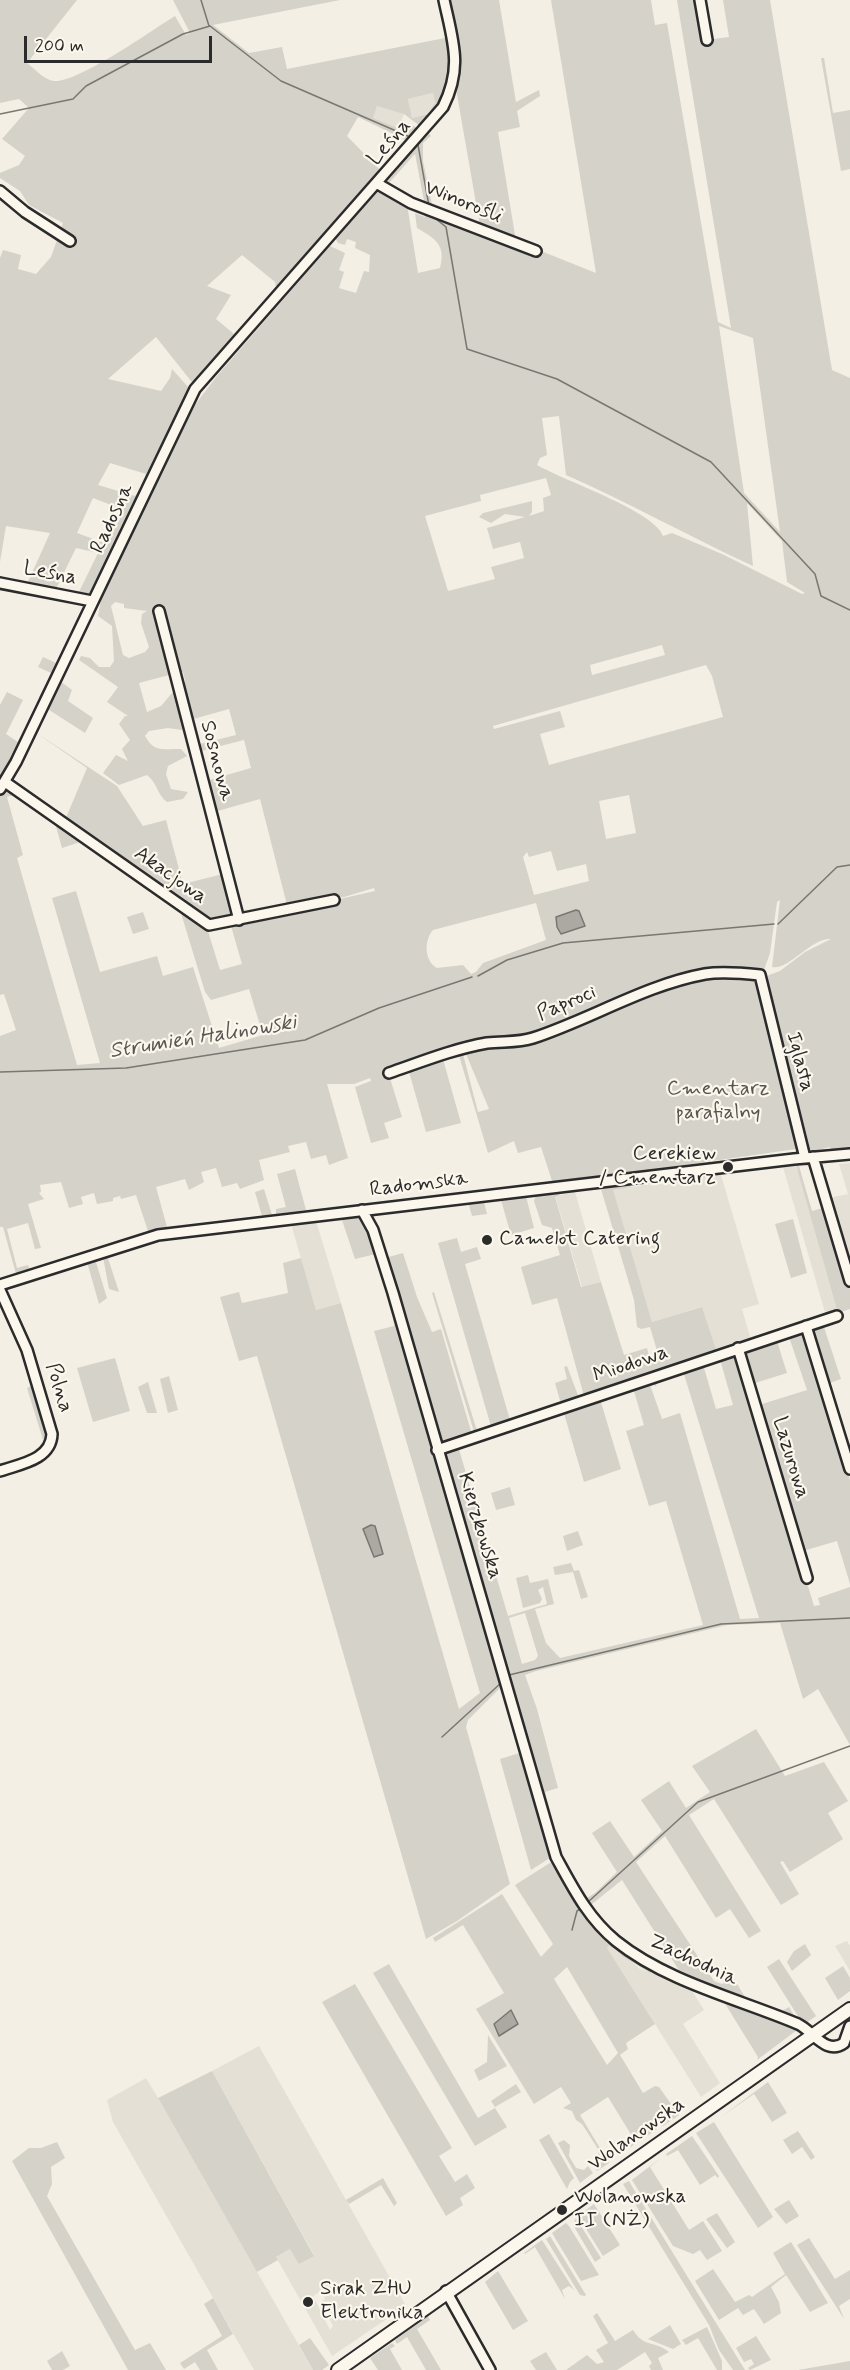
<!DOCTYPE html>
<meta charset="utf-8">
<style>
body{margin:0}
#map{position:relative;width:850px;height:2370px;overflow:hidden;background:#f3efe4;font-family:Mynerve,sans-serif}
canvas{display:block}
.scale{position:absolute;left:24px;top:36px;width:188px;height:27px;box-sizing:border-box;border:3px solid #2b2b2b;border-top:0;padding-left:8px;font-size:18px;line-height:21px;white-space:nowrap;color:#2b2b2b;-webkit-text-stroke:4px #fbf7ec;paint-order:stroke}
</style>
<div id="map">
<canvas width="850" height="2370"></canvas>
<div class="scale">200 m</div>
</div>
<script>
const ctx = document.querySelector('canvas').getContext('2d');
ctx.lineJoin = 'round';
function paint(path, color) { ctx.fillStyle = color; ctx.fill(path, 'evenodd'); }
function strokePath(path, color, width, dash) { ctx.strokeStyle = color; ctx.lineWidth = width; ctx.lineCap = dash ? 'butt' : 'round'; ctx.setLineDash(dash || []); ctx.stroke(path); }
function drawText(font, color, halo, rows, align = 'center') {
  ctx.font = font + ' Mynerve,sans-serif'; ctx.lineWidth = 4.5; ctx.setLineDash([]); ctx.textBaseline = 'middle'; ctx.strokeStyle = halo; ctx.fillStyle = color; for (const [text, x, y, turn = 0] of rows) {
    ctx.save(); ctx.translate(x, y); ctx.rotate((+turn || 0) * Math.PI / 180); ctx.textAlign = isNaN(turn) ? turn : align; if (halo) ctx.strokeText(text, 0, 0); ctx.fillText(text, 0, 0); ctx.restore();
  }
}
const built = new Path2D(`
 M433,93L435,103L428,114L412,118L408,99Z
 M382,105L404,114L398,128L372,118L377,106Z
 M850,1163V1266L829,1198L848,1194L839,1164Z
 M798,1165L841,1312L826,1316L783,1167Z
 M715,1174L721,1175L759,1304L742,1309L751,1340L715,1351L701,1307L652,1322L612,1190Z
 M575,1192L601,1282L582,1287L555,1196Z
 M316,1221L341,1303L316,1310L291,1224Z
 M847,1941L850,1946V1971L835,1946Z
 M611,1944L640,1969L689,1986L704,2010L683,2024L720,2083L701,2097L607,1948Z
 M259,2046L406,2306L332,2356L276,2257L290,2249L314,2255L212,2071ZM321,2291L325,2299L321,2302L333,2326L330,2330L313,2296Z
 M146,2078L158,2098L313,2370H254L113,2122L107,2100Z`);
const green = new Path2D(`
 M0,0H77L27,63C35,69 44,80 54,81C78,83 152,30 175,16L186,35L190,33L173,0H340L213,25L249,53L282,47L287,69L445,38V35L448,34L453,72L436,112L430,110L435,103L433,93L408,99L412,118L428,114L432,117L420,126L404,114L377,106L373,118L398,128L402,120L419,129L410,142L358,117L347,136L383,173L272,298L269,295L276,287L275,282L242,255L207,286L231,295L216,319L234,334L240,328L243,330L195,386L156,337L108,379L161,391L170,378L172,369L189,388L144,486L141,485L146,474L110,463L98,485L135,496L139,490L142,492L125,528L121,527L119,532L122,533L107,565L103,564L102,568L105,570L90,597L77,596L98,553L76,548L55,591L27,584L50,533L6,526L0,562V258L3,250L21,255L18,269L36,274L51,257L63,223L29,205L20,191L0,178V173L19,165L25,156L2,139L29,108L19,99L0,103ZM93,498L124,510L107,544L77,533Z
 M448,0H499L516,102L539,90L540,96L517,111L520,127L498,132L516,241L596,273L551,0H651L655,25L667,23L718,322L731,328L677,0H698L705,40L729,37L723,0H770L832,370L850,378V1148L831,1150L830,1147L815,1151L805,1148L803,1137L807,1136L779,1030L775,1031L763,982L769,975L780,971L805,952L831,939C812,937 788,971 772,967L780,900L777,902L770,953L763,973L703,972L632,995L578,1017L581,1020L697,977L713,975L756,979L771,1032L768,1034L796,1149L553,1184L541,1147L518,1153L514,1141L488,1153L458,1052L463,1054L478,1112L489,1109L466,1054V1050L503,1044L505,1041L493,1040L490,1037L487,1038L488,1042L441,1052L461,1123L426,1132L408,1068L389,1075L402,1117L384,1123L389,1138L371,1143L355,1087L371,1081L370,1078L354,1084H327L348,1158L329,1165L326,1155L311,1159L306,1142L288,1146L290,1152L259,1160L264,1180L240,1189L237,1183L222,1187L216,1168L201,1172L204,1182L189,1190L185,1179L156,1187L167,1227L148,1231L136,1195L121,1199L120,1196L113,1198V1201L97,1204L94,1193L81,1197L83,1204L69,1208L61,1182L40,1185L41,1192L39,1193L44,1199L28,1204L41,1248L35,1249L28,1223L7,1229L17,1268L28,1265L30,1270L16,1274L3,1227H0V1036L16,1030L4,994L0,995V796L5,791H13L29,803L16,794L7,797L23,855L17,858L77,1065L100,1063L52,898L76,891L100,972L157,956L163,976L193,967L219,1048L263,1035L249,989L211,1000L205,992L180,910L207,928L220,970L242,964L231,926L233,923L375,891L374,888L344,897L287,905L260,799L214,812L209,780L251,768L244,740L201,751L200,744L236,735L229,709L190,720V726L180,688L185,681L183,672L177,673L162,612L159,613L174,674L172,675L174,686L172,687L169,675L139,683L147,712L161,706L172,693H176L184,725L182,730L168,728L149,731L145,736C155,754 164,748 181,749L187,756L168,766L166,774L171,789L188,792L183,799L167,802C157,795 157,782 147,775L119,785L103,773L116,755L128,761L122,749L130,740L119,724L125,716H128L107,702L118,687L79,660L81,656L90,658L99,667H110L114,661L112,626L98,616L101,599L99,598L195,405L216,377L330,246L345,253L339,270L344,272L339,288L356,293L364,271L369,272L370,255L355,248L356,242L347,239L345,245L338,243L335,238L378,190L401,198L407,204L418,273L440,268C446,245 436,239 417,228L415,213L425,217L424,213L414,210L415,207L442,216V212L425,206L415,154L389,183V188L384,185L428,132L431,136L423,143V161L432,205L480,226L456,89C467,61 454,28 448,0ZM719,326L753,338L780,532L744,493ZM559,416L566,475C630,503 690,537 753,566L747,503L782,541L787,582L805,593L802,594L722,554L672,533L663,536C655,511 562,480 537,465L540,458L547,455L542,418ZM546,478L551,495L543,498L544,511L529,516L532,512V501L483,513L479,517L491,523L505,514L525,517L487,528L493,549L520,542L524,558L491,567L495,579L448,591L425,516L481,501L480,495ZM115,602L124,604V608L147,611L142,614L141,623L149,647L145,652L129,658L123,655L111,606ZM662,645L665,655L592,675L590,665ZM706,665L712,676L723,717L549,765L540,734L565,727L560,711L494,729L493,726ZM629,795L636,833L606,839L599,801ZM551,851L557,871L586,864L589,881L534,895L523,857L527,852L529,857ZM536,903L546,940L483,963L476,972L471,974L463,965L437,968C424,961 424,940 433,930Z
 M821,58H824L833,113L850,110V169L841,171Z
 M67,641L70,642L43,699L39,697L51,673L38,667L43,657L56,663Z
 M60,681L72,690L68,701L93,718L85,733L46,708Z
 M7,692L23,700L6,734L21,744L0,784V705Z
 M35,732L117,786L143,826L166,820L183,884L223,874L234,915L212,923L65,820L87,768Z
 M54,819L78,836L80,842L62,848Z
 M143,912L149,929L133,934L127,917Z
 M807,1162L809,1166H799L812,1211L826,1207L850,1287V1309L838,1313L798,1172L797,1163Z
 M295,1169L306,1210L276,1214V1209L286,1207L277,1174Z
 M629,1183L631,1187L613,1190L652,1322L702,1307L717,1353L584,1396L557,1298L532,1305L521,1267L560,1255L552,1228L542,1225L534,1201L536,1195L558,1193L560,1195L555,1197L581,1287L601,1282L624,1355L647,1348L649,1356L658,1354L650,1327L641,1329L637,1327L634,1300L601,1189L600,1187Z
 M264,1189L272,1215L262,1216L255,1192Z
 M526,1196L534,1228L511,1235L501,1200L484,1202L487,1214L472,1216L468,1202Z
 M379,1212L372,1215L385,1258L403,1253L417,1297L432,1332L441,1329L471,1431L469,1436L440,1444L369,1214Z
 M360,1215L369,1228L382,1270L376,1254L355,1259L341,1217Z
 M793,1219L807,1273L791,1278L775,1224Z
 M457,1238L461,1252L477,1247L481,1259L465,1264L510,1420L561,1404L555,1383L567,1379L564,1367L567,1366L579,1398L492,1430L438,1243Z
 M107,1255L119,1292L109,1289L103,1257Z
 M301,1258L316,1310L341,1303L459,1709L480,1693L374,1331L394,1326L391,1298L453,1516L458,1514L441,1455L442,1451L458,1446L508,1616L547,1604L543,1587L538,1590L542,1599L540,1603L523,1608L516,1578L528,1575L530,1583L548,1579L554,1604L535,1609L546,1643L560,1658L703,1625L666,1501L649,1506L626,1431L644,1425L633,1388L623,1390L645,1382H649L662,1419L680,1413L740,1619L759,1618L683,1371L657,1380L656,1387L653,1381L702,1361L716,1409L733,1405L719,1356L733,1352L738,1353L814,1606L820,1605L818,1598L850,1587V1745L818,1689L803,1699L780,1623L727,1625L536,1671L525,1675L537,1709L558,1788L545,1792L556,1833L553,1834L474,1565L469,1566L503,1685L468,1720L466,1727L510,1884L457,1921L426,1939L257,1356L239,1361L220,1297L239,1292L242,1303L288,1293L283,1263ZM525,1613L538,1656L535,1660L522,1664L509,1618Z
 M95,1259L107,1298L99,1304L87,1262Z
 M434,1292L478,1434L475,1435L432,1293Z
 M823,1324L841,1379L827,1384L810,1326Z
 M804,1329L850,1480V1584L837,1541L803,1551L759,1405L807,1390L788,1334Z
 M780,1336L782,1340L777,1341L787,1373L752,1384L742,1349Z
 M115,1358L130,1411L93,1422L77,1368Z
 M169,1376L178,1410L168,1413L160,1379Z
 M148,1382L157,1413H147L138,1387Z
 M31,1386L35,1388L49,1434L42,1452L22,1460L44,1443L27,1388Z
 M600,1399L621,1469L584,1482L563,1410Z
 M510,1487L515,1505L496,1510L491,1493Z
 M578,1531L583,1545L567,1551L563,1536Z
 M571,1563L574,1571L579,1570L588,1597L581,1599L573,1572L555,1575L553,1567Z
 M756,1729L785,1776L824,1762L848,1801L828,1813L843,1839L790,1872L783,1861L780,1862L799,1894L781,1905L714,1799L689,1815L761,1931L749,1938L730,1909L716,1918L665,1836L636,1862L714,1981L722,1984L733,1977L748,2002L777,2014L789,2007L795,2017L794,2020L776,2016L680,1972L622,1880L587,1908L582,1901L595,1893L617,1872L592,1833L610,1821L634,1857L662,1831L641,1800L669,1781L686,1808L710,1792L692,1766Z
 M523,1752L553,1856L531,1870L500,1759Z
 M553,1861L577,1904L589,1918L652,1969L650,1973L622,1956L611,1944L607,1948L655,2024L626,2043L628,2049L620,2055L643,2093L655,2086L659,2087L679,2115L663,2126L661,2123L656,2127L657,2129L647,2136L645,2134L631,2147L629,2145L635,2141L608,2097L580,2115L609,2163L597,2171L594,2165L599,2159L598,2149L582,2124L576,2120L572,2111L563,2108L571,2103L561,2087L534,2104L476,2009L504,1993L463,1925L435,1942L433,1938L502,1894L541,1957L553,1944L515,1885ZM567,1967L618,2053L607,2065L554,1979Z
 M805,1944L811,1955L792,1971L787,1962L794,1951Z
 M779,1959L816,2016L806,2023L801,2021L767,1967Z
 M389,1964L478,2118L495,2108L507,2127L475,2146L373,1973Z
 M843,1966L850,1978V1991L838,2000L825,1978Z
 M664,1973C681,1980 793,2025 797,2030L757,2060L758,2057L724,2002L692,1991L688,1986L662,1976Z
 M355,1984L452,2148L439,2156L455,2182L467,2174L475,2188L460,2198L463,2205L446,2216L322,2002Z
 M488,2035L507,2066L479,2081L474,2070L487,2062Z
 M212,2071L314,2256L299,2264L290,2249L276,2257L278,2260L257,2272L158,2098Z
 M768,2082L787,2113L772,2122L754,2094L721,2117Z
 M516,2084L521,2092L495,2107L491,2101Z
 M714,2122L773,2217L758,2228L696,2133Z
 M798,2131L815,2157L811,2160L802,2147L792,2154L783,2140Z
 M549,2134L574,2178L570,2182L567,2189L539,2140Z
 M692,2136L719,2176L718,2178L715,2175L700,2185L678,2150L667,2156L666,2154Z
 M564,2140L570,2145L569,2156L576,2168L584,2170L588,2166L593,2173L580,2183L558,2143Z
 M57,2142L65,2158L51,2167L52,2184L47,2196L135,2350L150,2343L166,2370H128L12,2161L29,2148H41Z
 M662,2157L650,2167L689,2230L703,2221L722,2251L707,2260L700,2250L693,2254L673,2246L632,2180Z
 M383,2178L397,2203L394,2206L381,2185L349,2204L346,2200Z
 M629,2181L636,2193L745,2370H733L719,2350L709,2325L623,2184Z
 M789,2200L799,2216L786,2224L774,2209Z
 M594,2204L620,2245L603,2256L578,2216Z
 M717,2213L735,2242L727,2248L706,2219Z
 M576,2218L601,2258L595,2262L573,2225Z
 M566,2223L569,2226L599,2275L581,2281L552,2233Z
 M550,2236L586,2295L585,2296L580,2295L546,2239Z
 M809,2238L835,2279L850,2270V2299L839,2306L844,2319L797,2245Z
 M542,2240L574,2290L569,2286L562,2290L565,2299L535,2247L525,2254L524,2253Z
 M791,2242L828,2303L810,2312L786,2275L771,2287L779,2302L781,2313L764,2324L754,2309L743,2315L738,2308L719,2320L695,2281L713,2269L735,2302L749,2295L752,2297L785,2274L773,2253Z
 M498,2271L528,2321L513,2330L485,2282Z
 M213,2298L233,2334L207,2350L218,2370H200L195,2362L184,2369L180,2363L222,2336L204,2304Z
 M597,2313L615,2341L633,2330C644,2348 654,2340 669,2352L658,2358L663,2370H651L649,2366L652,2363L645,2352L617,2370H566L587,2355L597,2364L604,2362L596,2350L608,2343L593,2316Z
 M428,2316L430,2320L417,2329L441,2370H426L407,2337L397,2344L395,2340Z
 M670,2325L681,2344L673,2349L648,2339Z
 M707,2327L722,2361V2370H717L698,2338L686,2345L682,2340Z
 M756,2336L771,2360L750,2370L748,2368L754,2364L751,2359L744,2362L736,2348Z
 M310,2338L329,2365L322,2370H313L299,2345Z
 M392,2343L395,2346L390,2349L402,2370H378L370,2358Z
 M62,2351L70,2366L63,2370H52L47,2361Z
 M546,2352L557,2370H536L530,2361Z
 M850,2361V2370H798Z`);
const water = new Path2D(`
 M576,910L579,911L585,926L561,934L557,927L556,917Z
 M371,1525L375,1526L383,1554L374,1557L363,1529Z
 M511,2010L518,2024L499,2036L494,2024Z`);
const stream = new Path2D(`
 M201,0L209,26
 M0,114L73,99L86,86L183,34L210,26L281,81L410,137
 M418,145L429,206
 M431,215L446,227L467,349L557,379L711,462L815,574L821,596L850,610
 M778,924L837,867L850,865
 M478,976L507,960L563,943L774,924
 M0,1072L126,1068L305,1040L379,1008L472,977
 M509,1675L721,1624L850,1618
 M442,1737L501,1683
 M588,1902L698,1802L850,1746
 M572,1930L577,1911L582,1908`);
const minor = new Path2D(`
 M700,0L707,40
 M378,184L411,203L536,251
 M0,191L25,212L70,241
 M0,583L92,601
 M159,611L239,920
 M5,782L209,925L334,900
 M0,789L16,762L195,389L443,107C463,67 453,42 444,0
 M389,1073C421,1062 453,1049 487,1043C503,1041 518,1043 533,1038C591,1019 645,985 705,974C722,971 742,973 760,975L805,1158
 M813,1157L850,1281
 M362,1210L373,1230L393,1293L556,1857C573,1888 588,1918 616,1941C667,1982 739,1999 798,2024C813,2031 826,2056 844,2043
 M0,1285L158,1235L794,1159L850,1154
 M0,1290L27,1350L52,1434C51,1460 20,1464 0,1471
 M806,1326L850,1469
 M738,1348L807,1578
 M437,1450L837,1316
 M844,2043L850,2026
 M446,2291L490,2370`);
const major = new Path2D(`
 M338,2370L850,2009`);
const markers = [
 [728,1167,6,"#2b2b2b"],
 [487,1240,6,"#2b2b2b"],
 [562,2210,6,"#2b2b2b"],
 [308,2302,6,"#2b2b2b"]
];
const streetNames = [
 ["Leśna",390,143,-49],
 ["Winorośli",463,203,22],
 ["Radosna",113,519,-65],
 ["Leśna",50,574,11],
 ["Sosnowa",216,761,75],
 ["Akacjowa",170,876,35],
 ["Paproci",567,1004,-23],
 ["Iglasta",799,1062,75],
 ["Radomska",419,1185,-7],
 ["Miodowa",631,1365,-19],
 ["Polna",58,1388,73],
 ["Lazurowa",790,1458,73],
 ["Kierzkowska",479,1526,73],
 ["Zachodnia",693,1961,25],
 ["Wolanowska",637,2135,-35]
];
const parkNames = [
 ["Cmentarz",718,1090],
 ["parafialny",718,1114]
];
const poiNames = [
 ["Cerekiew",716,1155,"right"],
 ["/ Cmentarz",716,1179,"right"],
 ["Camelot Catering",499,1240],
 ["Wolanowska",574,2198],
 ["II (NŻ)",574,2222],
 ["Sirak ZHU",320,2290],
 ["Elektronika",320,2314]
];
const waterNames = [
 ["Strumień Halinowski",203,1038,-9]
];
paint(built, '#e4e0d6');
paint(green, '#d5d2c9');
paint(water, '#aca9a2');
strokePath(water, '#787772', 1.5);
strokePath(stream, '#787772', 1.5);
strokePath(minor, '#2b2b2b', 14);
strokePath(major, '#2b2b2b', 16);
strokePath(minor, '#fbf7ec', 9);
strokePath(major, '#fbf7ec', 12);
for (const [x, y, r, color] of markers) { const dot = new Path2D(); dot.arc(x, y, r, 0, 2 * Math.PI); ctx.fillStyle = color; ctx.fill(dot); strokePath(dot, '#fbf7ec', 2); }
drawText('21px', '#2b2b2b', '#fbf7ec', streetNames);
drawText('21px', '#565552', '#fbf7ec', parkNames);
drawText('21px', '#2b2b2b', '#fbf7ec', poiNames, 'left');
drawText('italic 22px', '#585755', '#fbf7ec', waterNames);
</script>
